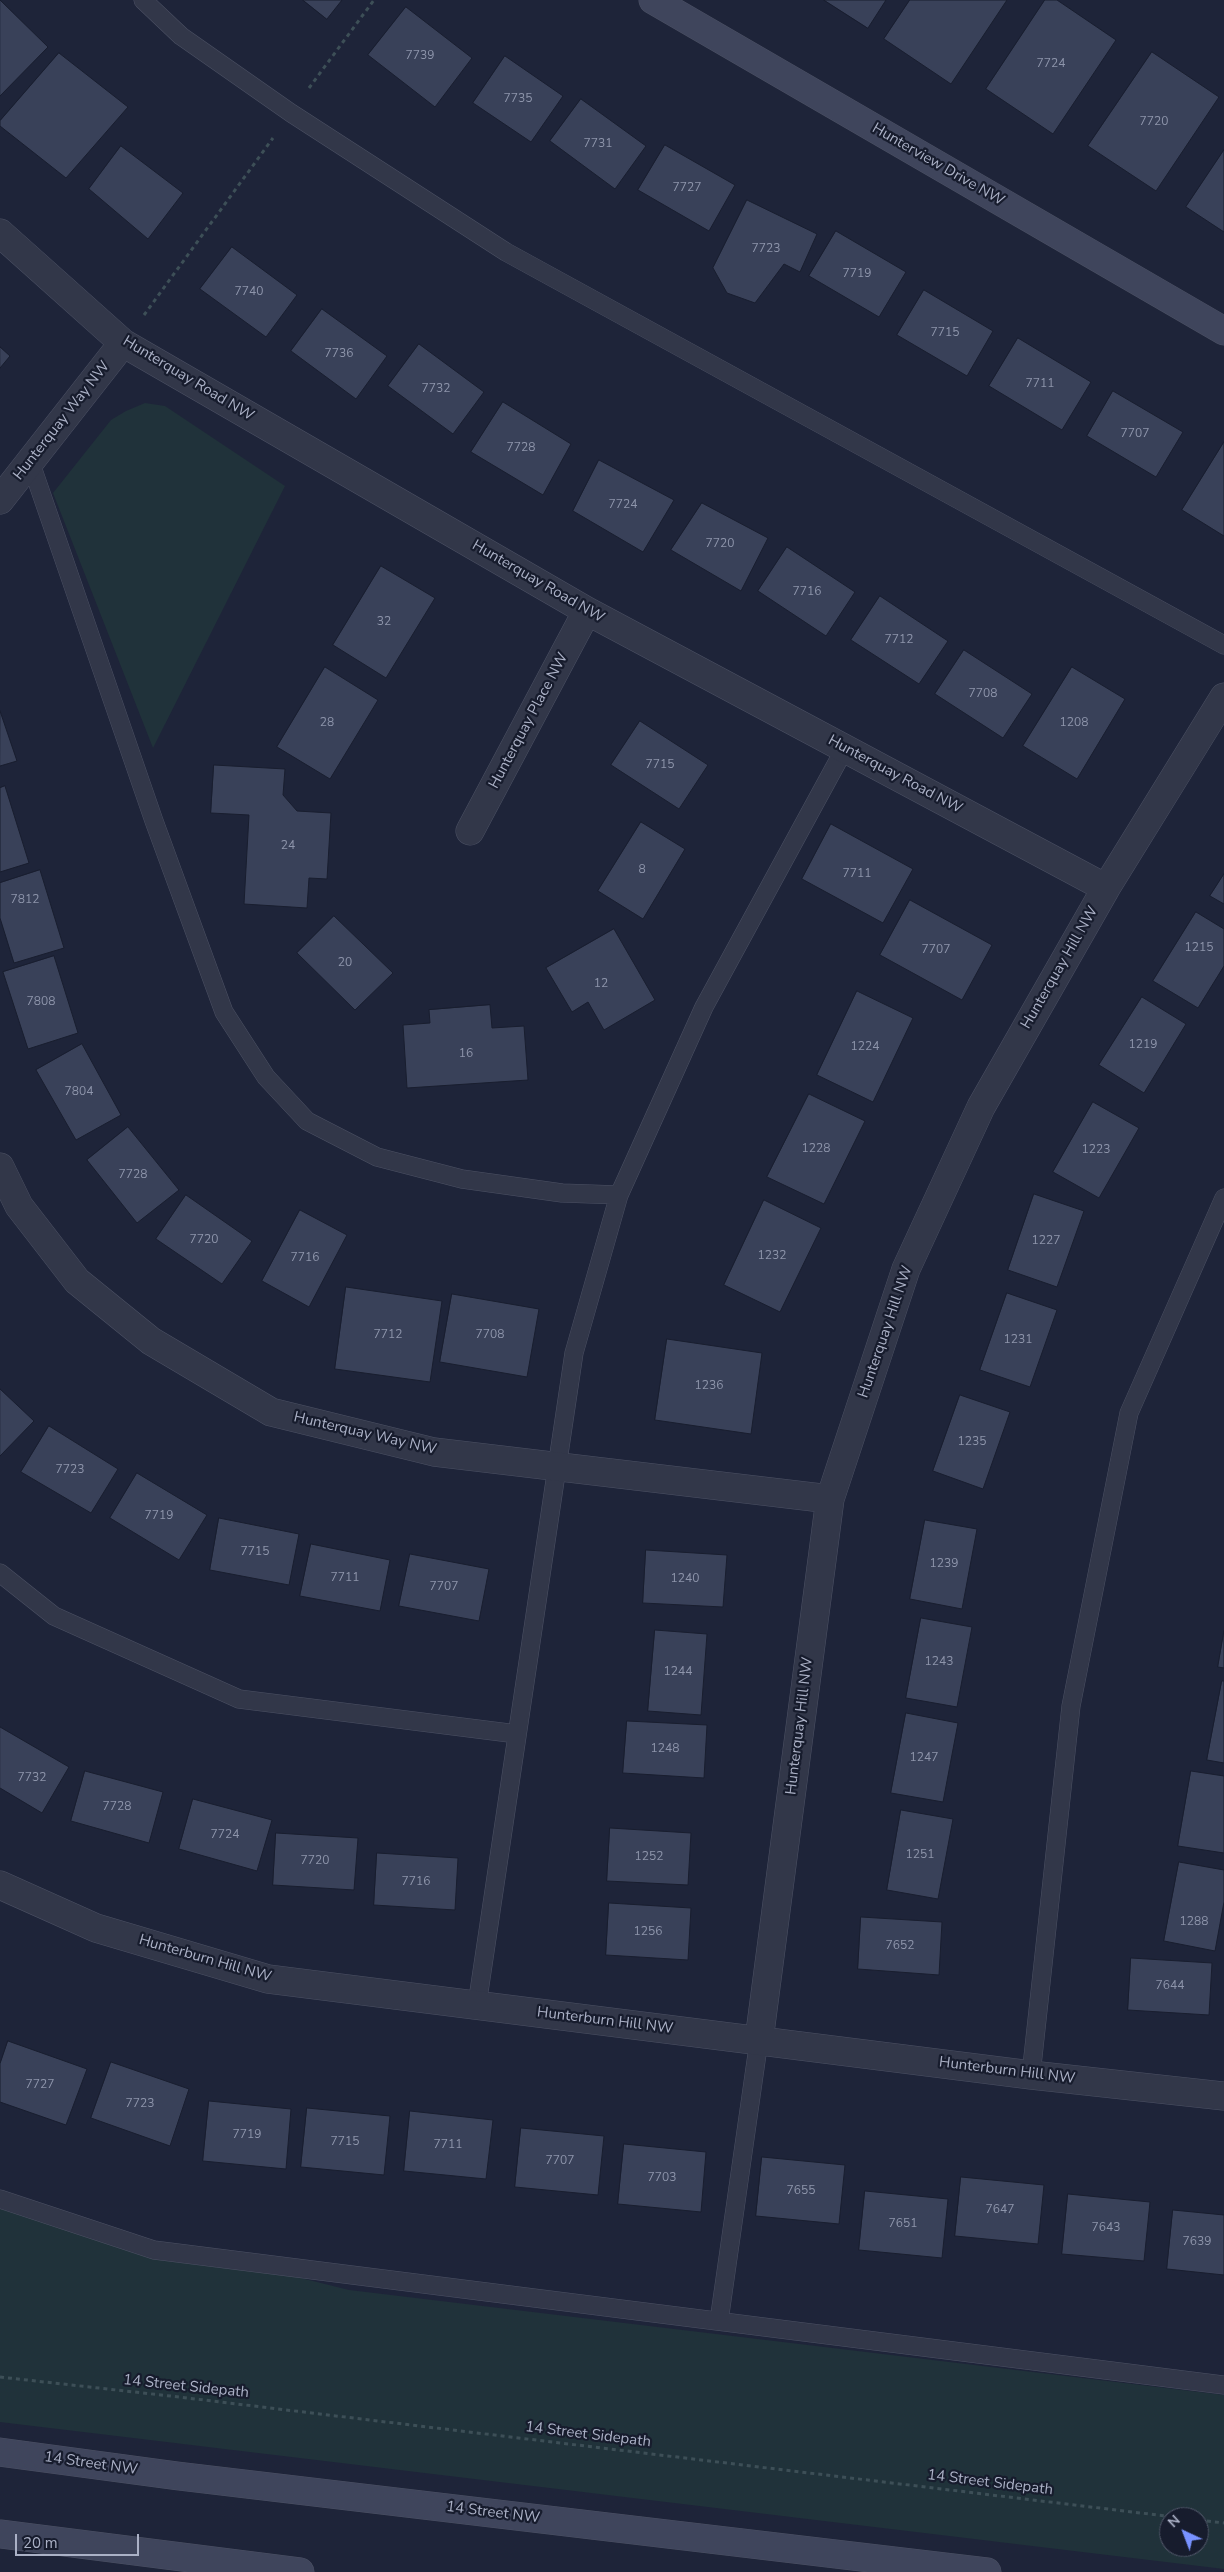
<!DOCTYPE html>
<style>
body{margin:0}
#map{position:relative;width:1224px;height:2572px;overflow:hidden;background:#1e2439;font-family:"Nunito Sans",sans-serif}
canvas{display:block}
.north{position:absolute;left:1159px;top:2507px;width:50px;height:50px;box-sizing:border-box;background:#171c2d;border:1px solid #52586a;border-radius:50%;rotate:317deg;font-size:14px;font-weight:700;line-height:20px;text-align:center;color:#abb1c6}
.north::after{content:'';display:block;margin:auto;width:18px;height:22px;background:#7892ff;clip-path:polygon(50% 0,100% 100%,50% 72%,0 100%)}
.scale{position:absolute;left:15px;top:2534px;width:124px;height:22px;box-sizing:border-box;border:2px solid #abb1c6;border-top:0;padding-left:6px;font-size:15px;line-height:18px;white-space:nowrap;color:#abb1c6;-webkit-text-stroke:4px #171c2d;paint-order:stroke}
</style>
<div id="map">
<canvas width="1224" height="2572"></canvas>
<div class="north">N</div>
<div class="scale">20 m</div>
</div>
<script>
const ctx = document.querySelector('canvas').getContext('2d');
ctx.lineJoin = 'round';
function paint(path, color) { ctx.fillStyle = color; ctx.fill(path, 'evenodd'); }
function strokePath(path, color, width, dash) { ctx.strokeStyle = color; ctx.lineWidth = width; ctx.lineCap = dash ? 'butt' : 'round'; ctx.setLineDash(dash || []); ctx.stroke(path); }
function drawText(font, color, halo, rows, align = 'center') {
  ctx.font = font + ' "Nunito Sans",sans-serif'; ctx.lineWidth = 4.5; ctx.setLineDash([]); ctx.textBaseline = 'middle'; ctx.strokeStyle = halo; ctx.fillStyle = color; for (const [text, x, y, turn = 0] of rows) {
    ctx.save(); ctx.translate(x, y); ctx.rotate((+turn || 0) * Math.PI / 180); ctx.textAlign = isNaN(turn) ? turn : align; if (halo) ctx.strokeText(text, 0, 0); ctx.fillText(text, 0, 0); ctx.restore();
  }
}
const green = new Path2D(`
 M145,403L165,406L285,486L153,748L53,493L111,420L126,411Z
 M0,2203L349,2290L1224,2395V2569L0,2422ZM1169,2517H1199V2547H1169Z`);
const building = new Path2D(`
 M0,0L48,47L0,96Z
 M303,0H342L327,19Z
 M824,0H886L868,28Z
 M910,0H1007L951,84L884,39Z
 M1045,0H1057L1116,40L1053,134L986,89Z
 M406,7L472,58L435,107L368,55Z
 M1152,52L1219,97L1156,191L1088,146Z
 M59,53L128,107L66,178L0,126V121Z
 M505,56L563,96L531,142L473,103Z
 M581,99L646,146L615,189L550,141Z
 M665,145L735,185L709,231L638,190Z
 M121,146L183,193L148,239L89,189Z
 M1224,150V232L1186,207Z
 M747,200L817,234L800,272L784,264L755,303L727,293L713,268Z
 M836,231L906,272L879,317L809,276Z
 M232,247L297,295L266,337L200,289Z
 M924,290L993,331L967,376L897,335Z
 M322,309L387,356L356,399L291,351Z
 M1018,338L1091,382L1062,430L989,386Z
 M419,344L484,392L453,434L388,386Z
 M0,347L10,356L0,368Z
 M1113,391L1183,432L1156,477L1087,436Z
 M503,402L571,444L543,495L471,452Z
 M1224,442V536L1182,510Z
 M599,460L674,500L643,552L573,511Z
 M702,503L768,538L741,591L671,550Z
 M787,547L855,592L826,636L758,591Z
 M381,566L435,598L386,678L333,645Z
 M880,596L948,641L919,684L851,640Z
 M964,650L1032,694L1003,738L935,694Z
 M325,667L378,700L330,779L277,747Z
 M1072,667L1125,699L1077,779L1023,746Z
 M0,711L17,761L0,766Z
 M640,721L708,765L679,809L611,765Z
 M214,765L285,769L283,795L297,811L331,813L327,879L309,878L307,908L244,904L249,815L211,813Z
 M5,786L29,863L0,872V788Z
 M641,822L685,849L643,919L598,891Z
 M831,824L913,869L883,923L802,879Z
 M40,870L64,948L14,963L0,918V883Z
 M1224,874V904L1210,896Z
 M910,900L992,945L962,1000L880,955Z
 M1196,912L1224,929V966L1198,1008L1153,981Z
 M334,916L393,973L355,1010L297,953Z
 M614,929L655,1000L604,1030L588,1002L572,1012L546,968Z
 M54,956L78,1033L28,1049L3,972Z
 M857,991L913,1018L873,1102L817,1075Z
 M1142,997L1186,1024L1144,1093L1099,1065Z
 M490,1005L492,1028L524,1026L528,1080L407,1088L403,1025L430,1023L429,1010Z
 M82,1044L121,1115L76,1140L36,1070Z
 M809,1094L865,1121L824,1204L767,1177Z
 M1093,1102L1139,1128L1099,1198L1053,1172Z
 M128,1127L179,1190L137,1223L87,1160Z
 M1034,1194L1084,1211L1057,1287L1008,1270Z
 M186,1195L252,1241L222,1284L156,1239Z
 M764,1200L821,1228L780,1312L724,1285Z
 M300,1210L347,1235L309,1307L262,1281Z
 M346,1287L442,1301L430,1382L335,1369Z
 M1007,1293L1057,1310L1030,1387L980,1370Z
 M452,1294L539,1309L527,1377L440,1362Z
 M667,1339L762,1353L751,1434L655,1420Z
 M0,1389L34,1421L0,1456Z
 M960,1395L1010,1412L983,1489L933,1471Z
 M49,1426L118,1469L91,1513L21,1472Z
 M137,1473L207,1515L179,1560L110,1518Z
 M219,1518L299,1534L289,1585L210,1570Z
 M925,1520L977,1529L962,1609L910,1599Z
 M311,1544L390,1560L380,1611L300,1596Z
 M646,1550L727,1555L723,1607L643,1603Z
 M410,1554L489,1569L479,1621L399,1606Z
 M921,1618L972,1627L957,1707L906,1698Z
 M655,1630L707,1634L701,1715L648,1711Z
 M1224,1631V1668L1218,1667Z
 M1222,1681H1224V1763L1207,1760Z
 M906,1713L958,1723L943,1802L891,1793Z
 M627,1721L707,1725L704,1778L623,1773Z
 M0,1727L69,1767L42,1813L0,1788Z
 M85,1771L163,1792L149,1843L71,1821Z
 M1191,1771L1224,1776V1853L1178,1846Z
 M193,1799L272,1820L257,1871L179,1849Z
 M901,1810L953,1819L938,1899L887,1890Z
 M610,1828L691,1833L688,1885L607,1881Z
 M276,1833L358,1838L354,1890L273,1885Z
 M377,1853L458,1858L455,1910L374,1905Z
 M1179,1862L1224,1870V1902L1215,1951L1164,1941Z
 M609,1903L691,1908L688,1960L606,1955Z
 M861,1917L942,1922L939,1975L858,1969Z
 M1131,1958L1212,1963L1209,2015L1128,2010Z
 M8,2041L87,2069L66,2125L0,2102V2064Z
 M111,2062L189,2089L170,2146L91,2118Z
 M209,2101L291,2109L286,2169L203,2161Z
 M307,2108L390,2116L384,2175L301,2167Z
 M410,2111L493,2120L486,2179L404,2171Z
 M521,2128L604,2136L598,2195L515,2187Z
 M624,2144L706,2152L701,2212L618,2204Z
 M762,2157L845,2165L839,2224L756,2216Z
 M961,2177L1044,2185L1038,2244L955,2236Z
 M865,2191L948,2199L942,2258L859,2250Z
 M1068,2194L1150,2202L1144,2261L1062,2254Z
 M1173,2210L1224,2215V2275L1167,2269Z`);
const path = new Path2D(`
 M309,88L374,0
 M144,315L273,138
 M0,2377L179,2397L1174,2517
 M1199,2520L1224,2523`);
const lane = new Path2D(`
 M143,0L181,36L291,113L506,252L1224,645
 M30,461L154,821L224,1012L266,1077L307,1121L377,1157L462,1179L562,1193L619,1195
 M0,1573L54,1616L239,1699L517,1734
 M477,2005L574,1353L619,1195L704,1007L845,748
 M1031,2075L1071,1706L1129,1413L1224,1198
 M0,2199L154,2250L1224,2385
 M719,2321L759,2040`);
const street = new Path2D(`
 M0,233L123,343L587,611L1106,888
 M0,500L123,343
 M470,831L587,611
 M0,1167L19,1206L77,1281L151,1341L271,1412L434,1452L830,1499
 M0,1885L96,1928L268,1979L1031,2075L1224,2096
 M759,2040L830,1499L906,1269L981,1107L1106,888L1224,697`);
const secondary = new Path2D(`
 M653,0L1224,331
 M0,2452L178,2476L987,2572
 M0,2534L300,2572`);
const numberNames = [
 ["7739",420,56],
 ["7724",1051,64],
 ["7735",518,99],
 ["7720",1154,122],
 ["7731",598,144],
 ["7727",687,188],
 ["7723",766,249],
 ["7719",857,274],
 ["7740",249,292],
 ["7715",945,333],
 ["7736",339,354],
 ["7711",1040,384],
 ["7732",436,389],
 ["7707",1135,434],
 ["7728",521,448],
 ["7724",623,505],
 ["7720",720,544],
 ["7716",807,592],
 ["32",384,622],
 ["7712",899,640],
 ["7708",983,694],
 ["28",327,723],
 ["1208",1074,723],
 ["7715",660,765],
 ["24",288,846],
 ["8",642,870],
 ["7711",857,874],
 ["7812",25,900],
 ["1215",1199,948],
 ["7707",936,950],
 ["20",345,963],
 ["12",601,984],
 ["7808",41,1002],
 ["1219",1143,1045],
 ["1224",865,1047],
 ["16",466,1054],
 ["7804",79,1092],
 ["1228",816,1149],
 ["1223",1096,1150],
 ["7728",133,1175],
 ["7720",204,1240],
 ["1227",1046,1241],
 ["1232",772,1256],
 ["7716",305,1258],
 ["7712",388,1335],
 ["7708",490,1335],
 ["1231",1018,1340],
 ["1236",709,1386],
 ["1235",972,1442],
 ["7723",70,1470],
 ["7719",159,1516],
 ["7715",255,1552],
 ["1239",944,1564],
 ["7711",345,1578],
 ["1240",685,1579],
 ["7707",444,1587],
 ["1243",939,1662],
 ["1244",678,1672],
 ["1248",665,1749],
 ["1247",924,1758],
 ["7732",32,1778],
 ["7728",117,1807],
 ["7724",225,1835],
 ["1251",920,1855],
 ["1252",649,1857],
 ["7720",315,1861],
 ["7716",416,1882],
 ["1288",1194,1922],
 ["1256",648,1932],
 ["7652",900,1946],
 ["7644",1170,1986],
 ["7727",40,2085],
 ["7723",140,2104],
 ["7719",247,2135],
 ["7715",345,2142],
 ["7711",448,2145],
 ["7707",560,2161],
 ["7703",662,2178],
 ["7655",801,2191],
 ["7647",1000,2210],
 ["7651",903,2224],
 ["7643",1106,2228],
 ["7639",1197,2242]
];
const streetNames = [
 ["Hunterview Drive NW",938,165,30],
 ["Hunterquay Road NW",188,379,31],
 ["Hunterquay Way NW",62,421,-52],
 ["Hunterquay Road NW",538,582,30],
 ["Hunterquay Place NW",529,721,-62],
 ["Hunterquay Road NW",895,775,28],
 ["Hunterquay Hill NW",1060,968,-60],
 ["Hunterquay Hill NW",886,1332,-71],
 ["Hunterquay Way NW",365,1434,13],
 ["Hunterquay Hill NW",800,1726,-83],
 ["Hunterburn Hill NW",205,1959,16],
 ["Hunterburn Hill NW",605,2021,7],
 ["Hunterburn Hill NW",1007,2071,7],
 ["14 Street Sidepath",186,2387,6],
 ["14 Street Sidepath",588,2435,7],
 ["14 Street NW",91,2464,8],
 ["14 Street Sidepath",990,2483,7],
 ["14 Street NW",493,2513,7]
];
paint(green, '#20323a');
paint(building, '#394159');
strokePath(building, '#191e2f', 1);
strokePath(lane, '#4c5164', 19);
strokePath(street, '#4c5164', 29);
strokePath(secondary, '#4c5164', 29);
strokePath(path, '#3d4f57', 3, [4, 4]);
strokePath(lane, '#323749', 18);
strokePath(street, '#323749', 28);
strokePath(secondary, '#3f455c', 28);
drawText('12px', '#8e95ab', null, numberNames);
drawText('15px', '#abb1c6', '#171c2d', streetNames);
</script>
